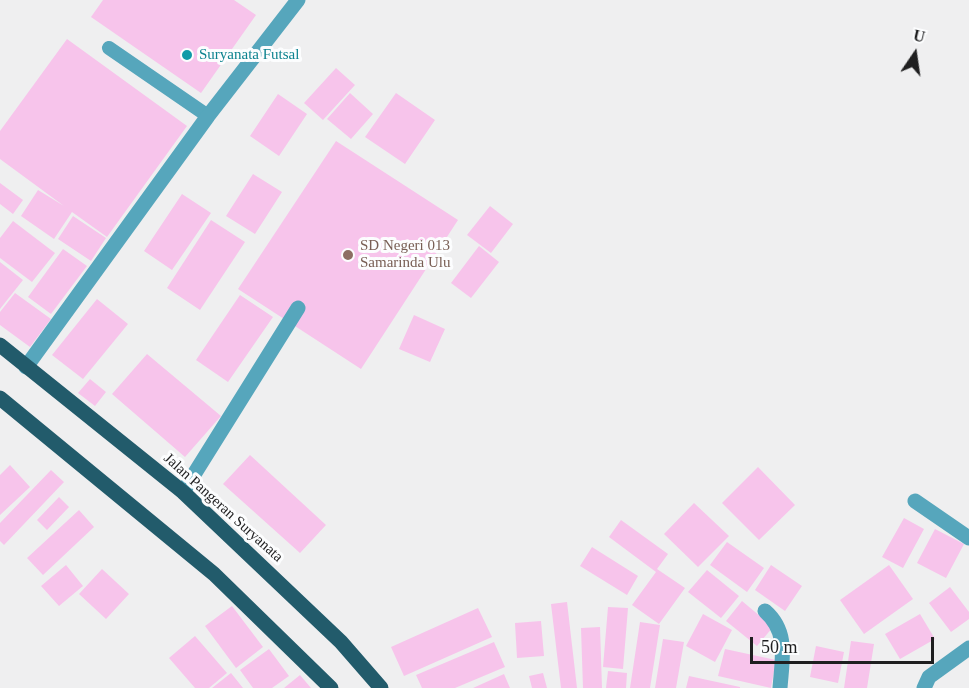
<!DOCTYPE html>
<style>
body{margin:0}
#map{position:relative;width:969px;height:688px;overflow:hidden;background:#efeff0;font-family:Georgia,serif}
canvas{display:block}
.north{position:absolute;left:885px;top:24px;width:60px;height:60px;-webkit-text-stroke:4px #fcfdfe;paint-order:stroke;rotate:13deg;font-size:16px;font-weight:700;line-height:24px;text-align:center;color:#1f1f20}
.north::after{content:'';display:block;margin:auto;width:21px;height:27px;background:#1f1f20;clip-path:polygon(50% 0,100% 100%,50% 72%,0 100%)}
.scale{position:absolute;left:750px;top:637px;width:184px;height:27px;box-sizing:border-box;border:3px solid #1f1f20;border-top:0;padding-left:8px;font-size:18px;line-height:21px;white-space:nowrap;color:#1f1f20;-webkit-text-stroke:4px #fcfdfe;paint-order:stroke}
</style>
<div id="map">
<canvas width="969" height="688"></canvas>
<div class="north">U</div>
<div class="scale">50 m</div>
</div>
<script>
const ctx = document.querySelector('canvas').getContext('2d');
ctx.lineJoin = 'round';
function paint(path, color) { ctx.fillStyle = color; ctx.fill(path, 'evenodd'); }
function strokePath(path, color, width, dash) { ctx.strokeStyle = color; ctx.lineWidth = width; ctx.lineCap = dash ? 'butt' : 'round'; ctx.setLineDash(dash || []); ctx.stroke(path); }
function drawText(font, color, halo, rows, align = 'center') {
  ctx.font = font + ' Georgia,serif'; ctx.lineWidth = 6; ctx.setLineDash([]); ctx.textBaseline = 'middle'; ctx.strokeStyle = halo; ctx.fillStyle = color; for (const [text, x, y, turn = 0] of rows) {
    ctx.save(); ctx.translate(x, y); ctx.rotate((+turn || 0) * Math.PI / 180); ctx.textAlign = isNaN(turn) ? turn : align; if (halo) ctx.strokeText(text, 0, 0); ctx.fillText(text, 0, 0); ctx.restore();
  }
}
const building = new Path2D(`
 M103,0H234L256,15L201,93L91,17Z
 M67,39L187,126L107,237L72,212L54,239L21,216L38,190L64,206L0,159V131Z
 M336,68L355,85L323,120L304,103Z
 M350,93L373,114L351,139L327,119Z
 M396,93L435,120L405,164L365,137Z
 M278,94L307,114L279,156L250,136Z
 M336,141L458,220L361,369L238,289Z
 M253,174L282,192L255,234L226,216Z
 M0,183L23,200L13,214L0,204Z
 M182,194L211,213L172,270L144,251Z
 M490,206L513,224L491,253L467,235Z
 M73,216L106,238L91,261L58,239Z
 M211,220L245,242L200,310L167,288Z
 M13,221L55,253L32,282L0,258V238Z
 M479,246L499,262L471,298L451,283Z
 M63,249L87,266L51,314L28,297Z
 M0,262L23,280L0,309Z
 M15,293L51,319L30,347L0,325V312Z
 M240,295L273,317L228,382L196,360Z
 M97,299L128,324L83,379L52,355Z
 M414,315L445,329L430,362L399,349Z
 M147,354L221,416L185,457L112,394Z
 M90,379L106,392L95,406L78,393Z
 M250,455L326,525L300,553L223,484Z
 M10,465L30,487L0,515V475Z
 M758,467L795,505L759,540L722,503Z
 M51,470L64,482L4,545L0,541V523Z
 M59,497L69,507L47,530L37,520Z
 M694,503L729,536L698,567L664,534Z
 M79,510L94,527L43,575L27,558Z
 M904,518L924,529L903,568L882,557Z
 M621,520L668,554L657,569L685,588L659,624L632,605L656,572L609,537Z
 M935,529L964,544L946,578L917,563Z
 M727,542L764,568L747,592L710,565Z
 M592,547L638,576L627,595L580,566Z
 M66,565L83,586L59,606L41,586Z
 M771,565L802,586L785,611L755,590Z
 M889,565L913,599L864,634L840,600Z
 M102,569L129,594L106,619L79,594Z
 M707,570L739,596L721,618L688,592Z
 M950,587L969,612V619L951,632L929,603Z
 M742,601L773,627L757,646L726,621Z
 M567,602L577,688H561L551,604Z
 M232,606L263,647L236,668L205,626Z
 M608,607L628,608L623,669L603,667Z
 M478,608L492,637L404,676L391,647Z
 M703,614L732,630L715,662L686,646Z
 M920,614L935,639L900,659L885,634Z
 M541,621L544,656L517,658L515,623Z
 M640,622L660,625L650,688H630Z
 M600,627L602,688H583L581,628Z
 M195,636L227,673L209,688H195L169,658Z
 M663,639L684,642L676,688H655Z
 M851,641L874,644L867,688H844Z
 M494,642L505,667L455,688H422L416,675Z
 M816,646L844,652L838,683L810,677Z
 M269,649L289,676L272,688H253L240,670Z
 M725,649L776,660L771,688L718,676Z
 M608,671L627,673L626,688H606Z
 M231,673L243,688H212Z
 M543,673L547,688H532L529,676Z
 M504,674L510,688H473Z
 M300,675L311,688H284Z
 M689,676L740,687V688H686Z`);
const lane = new Path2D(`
 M109,48L208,116`);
const street = new Path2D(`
 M26,367L208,116L298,0
 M183,492L298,308
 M915,501L969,538
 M765,611C789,632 782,659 780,688
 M924,688L929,677L969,648`);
const primary = new Path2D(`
 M0,345L183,492L341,642L381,688
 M0,398L214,574L331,688`);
const markers = [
 [187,55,6,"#0f9aa8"],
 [348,255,6,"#8d6e63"]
];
const cultureNames = [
 ["Suryanata Futsal",199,55]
];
const educationNames = [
 ["SD Negeri 013",360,246],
 ["Samarinda Ulu",360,263]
];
const streetNames = [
 ["Jalan Pangeran Suryanata",223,508,42]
];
paint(building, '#f7c4eb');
strokePath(lane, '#56a6bc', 14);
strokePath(street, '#56a6bc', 15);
strokePath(primary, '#225b6b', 15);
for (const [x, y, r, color] of markers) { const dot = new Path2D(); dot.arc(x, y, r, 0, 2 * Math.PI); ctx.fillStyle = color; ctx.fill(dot); strokePath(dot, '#fcfdfe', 2); }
drawText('15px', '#0d838f', '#fcfdfe', cultureNames, 'left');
drawText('15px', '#785e54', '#fcfdfe', educationNames, 'left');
drawText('15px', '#1f1f20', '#fcfdfe', streetNames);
</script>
